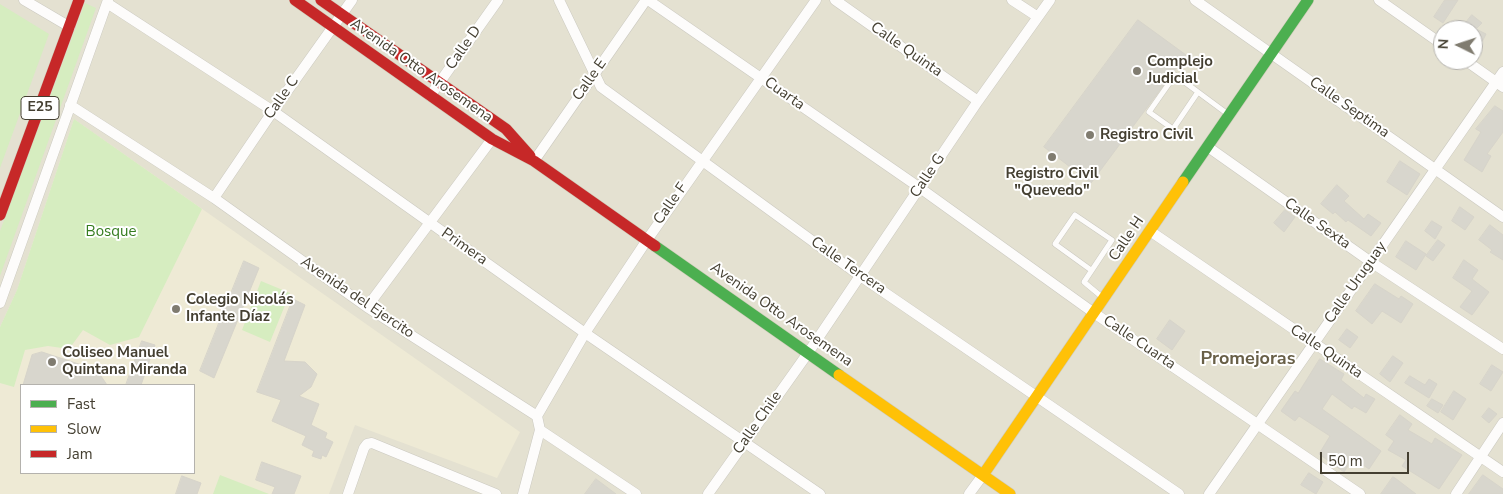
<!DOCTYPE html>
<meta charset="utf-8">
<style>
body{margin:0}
#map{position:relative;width:1503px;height:494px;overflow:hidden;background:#efede4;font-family:"Nunito Sans",sans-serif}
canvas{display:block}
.legend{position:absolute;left:20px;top:384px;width:175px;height:90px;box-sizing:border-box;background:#fff;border:1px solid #b4b2ad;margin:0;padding:6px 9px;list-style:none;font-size:15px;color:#443f31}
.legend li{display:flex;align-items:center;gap:10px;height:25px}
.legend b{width:25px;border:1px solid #b4b2ad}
.north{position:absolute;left:1433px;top:20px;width:50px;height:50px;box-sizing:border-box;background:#fff;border:1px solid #b4b2ad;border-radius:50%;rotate:274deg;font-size:14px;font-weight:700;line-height:20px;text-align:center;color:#443f31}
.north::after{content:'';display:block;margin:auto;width:18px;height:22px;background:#807c70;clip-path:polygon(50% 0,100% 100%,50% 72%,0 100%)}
.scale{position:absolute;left:1320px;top:452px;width:89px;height:22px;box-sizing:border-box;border:2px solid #443f31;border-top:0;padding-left:6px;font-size:15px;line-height:18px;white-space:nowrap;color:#443f31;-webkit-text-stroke:4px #fff;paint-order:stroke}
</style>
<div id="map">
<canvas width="1503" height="494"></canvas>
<ul class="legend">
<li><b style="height:6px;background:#4caf50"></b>Fast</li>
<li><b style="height:6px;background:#ffc107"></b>Slow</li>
<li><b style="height:6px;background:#c62828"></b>Jam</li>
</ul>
<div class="north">N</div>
<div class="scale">50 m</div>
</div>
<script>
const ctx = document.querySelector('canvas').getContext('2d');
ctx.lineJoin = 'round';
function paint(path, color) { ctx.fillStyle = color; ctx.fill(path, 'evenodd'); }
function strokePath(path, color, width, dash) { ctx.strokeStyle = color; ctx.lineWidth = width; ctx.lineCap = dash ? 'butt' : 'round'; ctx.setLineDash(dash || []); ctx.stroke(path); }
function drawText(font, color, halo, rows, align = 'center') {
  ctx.font = font + ' "Nunito Sans",sans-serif'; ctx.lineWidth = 4; ctx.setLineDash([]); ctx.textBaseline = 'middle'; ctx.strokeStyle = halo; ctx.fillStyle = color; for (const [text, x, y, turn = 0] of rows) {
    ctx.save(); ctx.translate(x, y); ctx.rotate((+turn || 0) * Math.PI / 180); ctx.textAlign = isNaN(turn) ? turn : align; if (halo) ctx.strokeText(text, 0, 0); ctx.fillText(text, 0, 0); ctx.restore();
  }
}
const residential = new Path2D(`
 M0,0H1503V494H0ZM1443,30H1473V60H1443ZM21,385H194V473H21Z`);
const education = new Path2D(`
 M74,119L520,432L497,478L355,425L329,494H0V327L17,290ZM21,385H194V473H21Z`);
const green = new Path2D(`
 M85,3L96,8L0,276V231Z
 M0,4L49,34L0,168Z
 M74,119L202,209L139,337L110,345L83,330L69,349L48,346L25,350L14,387L0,383V327L17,290Z
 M261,281L290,293L270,342L242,330Z
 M220,475L269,494H213Z`);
const building = new Path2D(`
 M1445,0H1458L1443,23L1434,17Z
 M1472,15L1482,23L1476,29L1486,34L1481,44L1473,40V30H1460Z
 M1138,20L1186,55L1091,183L1044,147Z
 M1495,106L1503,111V132L1487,154L1491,156L1482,172L1464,160L1481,132L1476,129Z
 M1400,161L1420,174L1407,195L1387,182Z
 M1337,185L1349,196L1344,201L1364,219L1368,214L1381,223L1371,236L1348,220L1346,222L1335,212L1333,214L1321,204Z
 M1460,207L1474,217L1465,230L1452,221Z
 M1285,210L1295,217L1284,232L1274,223Z
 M1432,221L1442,227L1435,239L1425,231Z
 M1490,225L1503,235V260L1490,252L1492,250L1479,240Z
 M1438,240L1445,245L1433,261L1426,256Z
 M1406,241L1426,254L1416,270L1396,257Z
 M1464,260L1478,270L1472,279L1489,292L1472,315L1460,307L1472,291L1453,278Z
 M244,261L259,268L214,378L200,371Z
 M1375,284L1399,299L1401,296L1413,304L1401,323L1382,311L1372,324L1356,311Z
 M293,299L305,305L284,361L305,362L317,374L311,387L299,396L319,404L311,425L327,433L325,438L333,442L326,457L322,455L321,459L312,456L314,451L302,445L306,436L272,421L281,400L257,392Z
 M1170,320L1185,331L1172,350L1157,339Z
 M1347,329L1358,337L1350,348L1339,340Z
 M142,341L155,345L141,385H126Z
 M42,352L97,370L107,385H23L32,355Z
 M1393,356L1403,363L1390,382L1380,374Z
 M1320,359L1344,374L1341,380L1364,398L1366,394L1375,399L1366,413L1354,406L1352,409L1332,394L1322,409L1381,451L1369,469L1353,458L1344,472L1319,454L1330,436L1299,416L1295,421L1281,411L1295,391L1298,393Z
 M1492,365L1503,372L1491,391L1480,384Z
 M1410,376L1425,385L1429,379L1437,384L1429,398L1405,383Z
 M1454,391L1466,399L1453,420L1441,412Z
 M1432,399L1443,405L1438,413L1427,406Z
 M1489,408L1497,414L1489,423L1482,417Z
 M1400,415L1412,424L1408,430L1432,444L1435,438L1462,455L1439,489L1402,466L1406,460L1388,450L1394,441L1386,435Z
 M262,462L301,476L294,494H272L275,487L256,480Z
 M1309,473L1323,482L1316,494L1301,485Z
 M1483,475L1503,489V494H1469Z
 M182,476L201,483L197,494H176Z
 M1393,477L1395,478L1416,494H1381Z
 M596,479L616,494H585Z`);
const lane = new Path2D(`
 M1198,92L1173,129L1149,112L1175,75L1229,115
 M1091,270L1055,244L1075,215L1112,240L1084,282L1102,297`);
const street = new Path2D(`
 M24,0L70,27
 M559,0L601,87L859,275L1179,494
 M648,0L920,188L1094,313L1360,494
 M835,0L978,101
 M1012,0L1038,17
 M1195,0L1503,217
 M1379,0L1443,45
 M107,3L273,111L585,333L820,494
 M1465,60L1503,87
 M430,96L498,0
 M70,105L214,198L367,307L537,416L540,430L636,494
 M1208,147L1371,262L1503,349
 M534,161L646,0
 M214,198L273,111L352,0
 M1150,231L1503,472
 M0,303L108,0
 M367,307L492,139
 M537,416L585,333L647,240L816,0
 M348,494L364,448L367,444L372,443L496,494
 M523,494L540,430
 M708,494L808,353L978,101L1050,0
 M969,494L983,475
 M1209,494L1503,72
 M1456,494L1503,423`);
const fast = new Path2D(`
 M1183,182L1308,0
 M655,246L839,375`);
const slow = new Path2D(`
 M839,375L1010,494
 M983,475L1183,182`);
const jam = new Path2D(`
 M295,0L492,139L534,161L655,246
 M321,0L506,129L530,156
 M0,215L79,0`);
const markers = [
 [1137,71,5,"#807c70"],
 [1090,135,5,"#807c70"],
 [1052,157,5,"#807c70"],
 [176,309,5,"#807c70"],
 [52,362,5,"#807c70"]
];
const shields = [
 [40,108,38]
];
const shieldNames = [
 ["E25",40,108]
];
const streetNames = [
 ["Calle D",464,48,-55],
 ["Calle Quinta",906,50,35],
 ["Avenida Otto Arosemena",421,71,35],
 ["Calle E",590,80,-55],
 ["Cuarta",784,94,35],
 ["Calle C",282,98,-55],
 ["Calle Septima",1349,108,35],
 ["Calle G",928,176,-56],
 ["Calle F",671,204,-55],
 ["Calle Sexta",1317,224,35],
 ["Calle H",1127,239,-56],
 ["Primera",464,247,35],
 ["Calle Tercera",848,266,35],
 ["Calle Uruguay",1356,283,-55],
 ["Avenida del Ejercito",357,298,34],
 ["Avenida Otto Arosemena",781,315,35],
 ["Calle Cuarta",1139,343,34],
 ["Calle Quinta",1326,352,34],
 ["Calle Chile",758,423,-55]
];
const poiNames = [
 ["Complejo",1147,62],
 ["Judicial",1147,79],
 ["Registro Civil",1100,135],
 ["Registro Civil",1052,174,"center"],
 ["\"Quevedo\"",1052,191,"center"],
 ["Colegio Nicolás",186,300],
 ["Infante Díaz",186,317],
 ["Coliseo Manuel",62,353],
 ["Quintana Miranda",62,370]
];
const parkNames = [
 ["Bosque",111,232]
];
const quarterNames = [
 ["Promejoras",1248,360]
];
paint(residential, '#e4e1d1');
paint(education, '#eeead5');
paint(green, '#d6edc0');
paint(building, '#d8d6cd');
strokePath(building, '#d7d4ca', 1);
strokePath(lane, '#cbc9c0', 6);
strokePath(street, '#cbc9c0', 11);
strokePath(fast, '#cfccba', 12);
strokePath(slow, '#cfccba', 12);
strokePath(jam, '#cfccba', 12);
strokePath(lane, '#fdfcfb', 5);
strokePath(street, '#fdfcfb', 10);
strokePath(fast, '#4caf50', 11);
strokePath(slow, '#ffc107', 11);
strokePath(jam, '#c62828', 11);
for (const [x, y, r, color] of markers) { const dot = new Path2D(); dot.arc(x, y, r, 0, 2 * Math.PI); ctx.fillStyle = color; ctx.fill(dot); strokePath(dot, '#fff', 2); }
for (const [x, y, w] of shields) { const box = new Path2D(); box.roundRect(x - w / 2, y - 11.5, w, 23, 4); ctx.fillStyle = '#fff'; ctx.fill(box); strokePath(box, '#443f31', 1); }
drawText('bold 14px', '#443f31', null, shieldNames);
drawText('15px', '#443f31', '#fff', streetNames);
drawText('bold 15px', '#443f31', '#fff', poiNames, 'left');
drawText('15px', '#357c1f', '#fff', parkNames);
drawText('bold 18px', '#685f47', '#fff', quarterNames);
</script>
